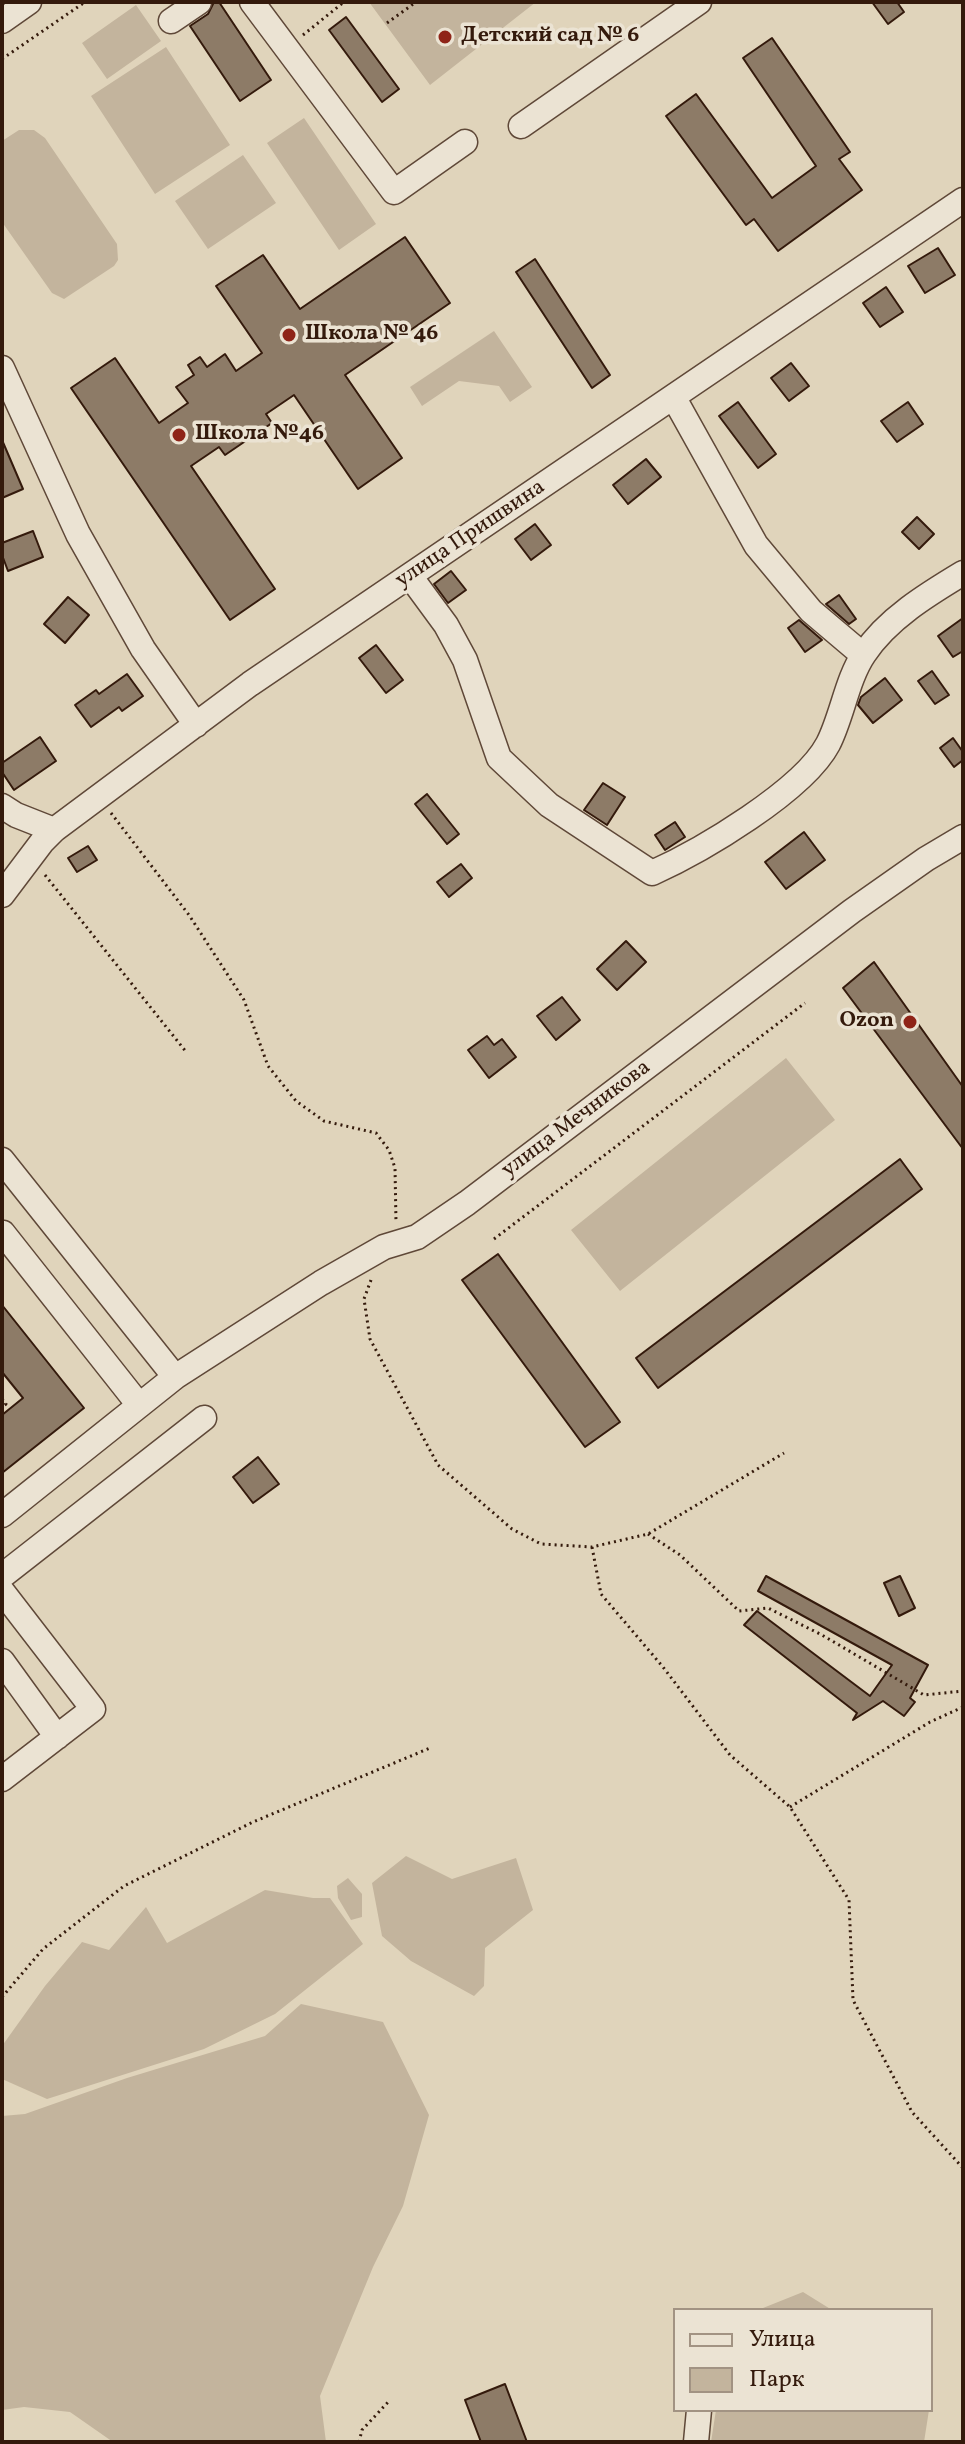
<!DOCTYPE html>
<meta charset="utf-8">
<style>
body{margin:0}
#map{position:relative;width:965px;height:2444px;overflow:hidden;background:#e0d4bb;font-family:Vollkorn,serif}
canvas{display:block}
.frame{position:absolute;inset:0;border:4px solid #341a0c;pointer-events:none}
.legend{position:absolute;left:673px;top:2308px;width:260px;height:104px;box-sizing:border-box;background:#ebe3d3;border:2px solid #a29383;margin:0;padding:10px 14px;list-style:none;font-size:24px;color:#341a0c}
.legend li{display:flex;align-items:center;gap:16px;height:40px}
.legend b{width:40px;border:2px solid #a29383}
</style>
<div id="map">
<canvas width="965" height="2444"></canvas>
<div class="frame"></div>
<ul class="legend">
<li><b style="height:10px;background:#ebe3d3"></b>Улица</li>
<li><b style="height:22px;background:#c3b49d"></b>Парк</li>
</ul>
</div>
<script>
const ctx = document.querySelector('canvas').getContext('2d');
ctx.lineJoin = 'round';
function paint(path, color) { ctx.fillStyle = color; ctx.fill(path, 'evenodd'); }
function strokePath(path, color, width, dash) { ctx.strokeStyle = color; ctx.lineWidth = width; ctx.lineCap = dash ? 'butt' : 'round'; ctx.setLineDash(dash || []); ctx.stroke(path); }
function drawText(font, color, halo, rows, align = 'center') {
  ctx.font = font + ' Vollkorn,serif'; ctx.lineWidth = 7; ctx.setLineDash([]); ctx.textBaseline = 'middle'; ctx.strokeStyle = halo; ctx.fillStyle = color; for (const [text, x, y, turn = 0] of rows) {
    ctx.save(); ctx.translate(x, y); ctx.rotate((+turn || 0) * Math.PI / 180); ctx.textAlign = isNaN(turn) ? turn : align; if (halo) ctx.strokeText(text, 0, 0); ctx.fillText(text, 0, 0); ctx.restore();
  }
}
const green = new Path2D(`
 M369,2H536L430,85Z
 M136,5L161,41L107,79L82,43Z
 M166,47L230,145L155,194L91,96Z
 M304,118L376,224L339,250L267,143Z
 M19,130H34L45,138L117,244L118,260L114,266L64,299L52,293L2,222V141Z
 M243,155L276,203L208,249L175,201Z
 M494,331L532,387L510,402L499,386L459,381L422,406L410,387Z
 M786,1058L835,1120L620,1291L571,1230Z
 M406,1856L452,1879L516,1858L533,1910L485,1948L484,1986L474,1996L411,1961L382,1936L372,1883Z
 M348,1878L362,1894V1917L351,1920L338,1898L337,1886Z
 M265,1890L313,1898H330L363,1944L275,2014L204,2049L47,2099L2,2079V2046L45,1986L82,1942L109,1950L146,1907L167,1943Z
 M301,2004L383,2022L429,2115L403,2206L373,2267L320,2396L326,2442H113L70,2412L24,2407L2,2410V2116L25,2114L127,2078L265,2036Z
 M803,2292L832,2310H758Z
 M716,2410H929L924,2442H711Z`);
const building = new Path2D(`
 M214,2H219L271,80L240,101L190,26L208,14Z
 M872,2H897L904,12L888,24Z
 M346,17L399,89L382,102L329,30Z
 M772,38L850,152L839,159L862,190L778,251L754,219L746,225L666,116L696,94L772,198L816,166L743,58Z
 M405,237L450,303L345,375L402,458L358,489L294,395L266,414L272,423L225,455L219,447L191,466L275,589L230,620L71,388L115,358L159,423L188,403L176,387L194,375L188,365L200,357L207,367L225,354L236,371L262,353L216,286L263,255L300,309Z
 M938,248L955,275L925,293L908,266Z
 M535,259L610,375L592,388L516,272Z
 M886,287L903,312L880,327L863,303Z
 M791,363L809,386L789,401L771,378Z
 M738,402L776,454L758,468L719,416Z
 M908,402L923,424L897,442L881,421Z
 M2,440L23,489L2,498Z
 M646,459L661,477L628,504L613,485Z
 M917,517L934,534L919,549L902,532Z
 M535,524L551,545L531,560L515,539Z
 M33,531L43,557L8,571L2,555V543Z
 M451,571L466,590L448,603L434,584Z
 M839,595L856,619L849,624L826,604Z
 M68,597L89,615L65,643L44,624Z
 M963,618V651L953,657L938,636Z
 M799,620L822,640L805,652L788,628Z
 M376,645L403,680L386,693L359,658Z
 M932,671L949,695L935,704L918,681Z
 M127,674L143,696L122,711L119,707L91,727L75,705L96,690L99,694Z
 M885,678L902,700L873,723L858,705L861,697Z
 M40,737L56,761L14,790L2,772V763Z
 M953,738L963,752V760L954,767L940,748Z
 M603,783L625,797L607,825L584,810Z
 M427,794L459,834L447,844L415,804Z
 M675,822L685,837L665,850L655,835Z
 M804,832L825,860L786,889L765,862Z
 M88,846L97,860L77,872L68,858Z
 M461,864L472,878L449,897L437,882Z
 M626,941L646,962L617,990L597,969Z
 M874,962L963,1087V1149L843,988Z
 M562,997L580,1020L556,1040L537,1016Z
 M487,1036L494,1045L502,1039L516,1057L489,1078L468,1050Z
 M900,1159L922,1189L658,1388L636,1358Z
 M498,1254L620,1422L585,1447L462,1280Z
 M2,1305L84,1408L2,1473V1415L23,1398L2,1372Z
 M258,1457L279,1484L253,1503L233,1477Z
 M766,1576L928,1665L910,1698L915,1702L904,1716L883,1701L853,1720L857,1713L744,1625L757,1611L870,1696L892,1665L758,1591Z
 M900,1576L915,1608L899,1616L884,1583Z
 M505,2384L527,2442H481L465,2400Z`);
const path = new Path2D(`
 M387,23L416,2
 M303,35L344,2
 M2,59L85,2
 M111,813L189,915L244,1000L268,1066L296,1101L324,1121L376,1133L389,1150L395,1168L396,1223
 M45,875L187,1053
 M494,1239L805,1003
 M371,1280L364,1299L370,1339L438,1465L512,1529L541,1544L592,1547L648,1534L784,1453
 M2,1399L6,1404L2,1407
 M648,1534L680,1555L739,1611L768,1608L822,1635L924,1695L963,1691
 M592,1547L601,1594L663,1667L730,1755L790,1807L849,1900L853,2000L912,2112L963,2168
 M790,1807L930,1722L963,1707
 M2,1997L43,1949L124,1886L253,1822L430,1748
 M359,2442L362,2430L390,2400`);
const minor = new Path2D(`
 M252,2L394,192L465,142
 M2,21L29,2
 M171,21L199,2
 M521,126L699,2
 M2,368L78,534L143,649L196,725
 M674,398L756,545L811,611L863,655
 M410,576L446,625L465,660L499,758L549,805L652,873C701,851 803,791 828,744C842,717 847,679 864,654C887,619 928,594 963,573
 M2,806L16,815L54,830
 M2,895L42,842L54,830L250,684L963,200
 M2,1160L175,1377
 M3,1233L139,1405
 M2,1515L175,1377L321,1283L384,1247L417,1237L467,1203L852,911L926,859L963,837
 M2,1576L204,1418
 M2,1591L93,1709L2,1779
 M2,1661L57,1737
 M696,2442L699,2410`);
const markers = [
 [445,37,8,"#8f2418"],
 [289,335,8,"#8f2418"],
 [179,435,8,"#8f2418"],
 [910,1022,8,"#8f2418"]
];
const poiNames = [
 ["Детский сад № 6",461,37],
 ["Школа № 46",305,335],
 ["Школа №46",195,435],
 ["Ozon",894,1022,"right"]
];
const streetNames = [
 ["улица Пришвина",471,535,-34],
 ["улица Мечникова",577,1120,-37]
];
paint(green, '#c3b49d');
paint(building, '#8d7b67');
strokePath(building, '#341a0c', 2);
strokePath(minor, '#5f4838', 27);
strokePath(path, '#341a0c', 3, [2, 4]);
strokePath(minor, '#ebe3d3', 24);
for (const [x, y, r, color] of markers) { const dot = new Path2D(); dot.arc(x, y, r, 0, 2 * Math.PI); ctx.fillStyle = color; ctx.fill(dot); strokePath(dot, '#ebe3d3', 3); }
drawText('bold 22px', '#341a0c', '#ebe3d3', poiNames, 'left');
drawText('22px', '#341a0c', '#ebe3d3', streetNames);
</script>
